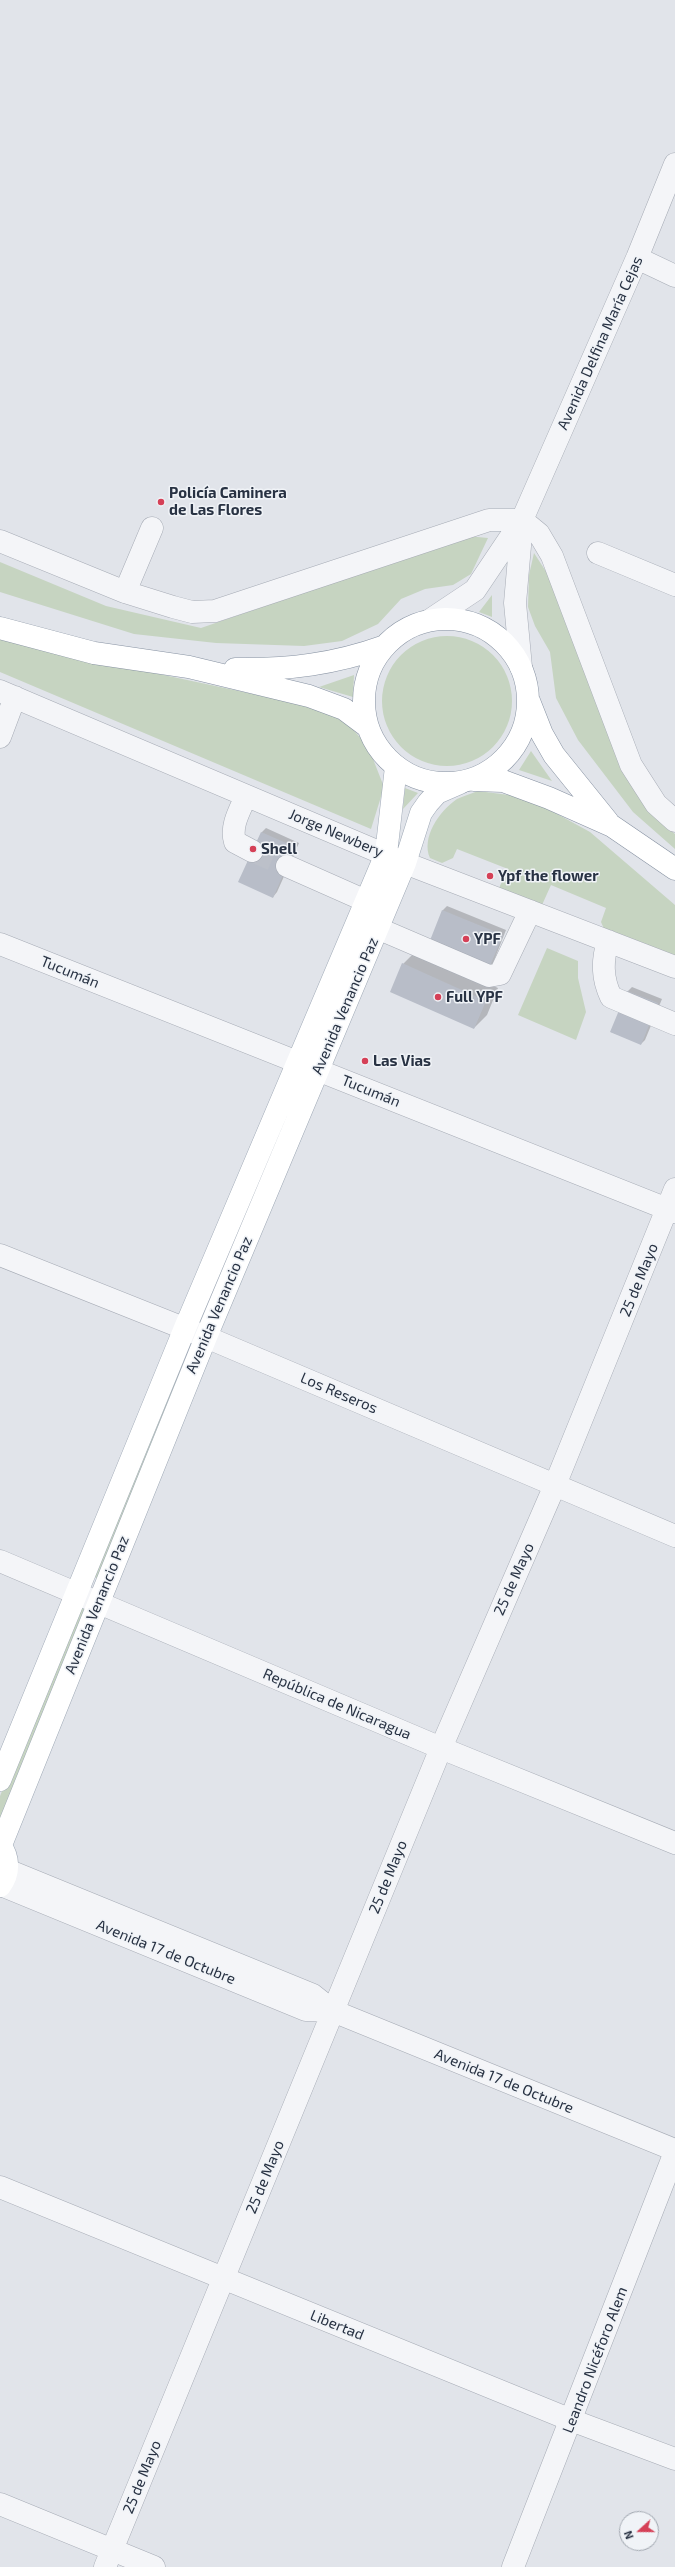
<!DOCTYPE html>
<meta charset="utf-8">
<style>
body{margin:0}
#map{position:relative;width:675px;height:2567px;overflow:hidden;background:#e1e4ea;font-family:"Exo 2",sans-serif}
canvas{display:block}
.north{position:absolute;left:619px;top:2511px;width:40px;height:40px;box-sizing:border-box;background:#f0f3f7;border:1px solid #a0a6af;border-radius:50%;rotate:249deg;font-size:11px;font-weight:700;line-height:16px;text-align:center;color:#283243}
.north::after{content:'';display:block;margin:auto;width:14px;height:18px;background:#d54057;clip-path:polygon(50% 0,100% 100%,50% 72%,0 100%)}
</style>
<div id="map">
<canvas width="675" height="2567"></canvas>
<div class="north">N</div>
</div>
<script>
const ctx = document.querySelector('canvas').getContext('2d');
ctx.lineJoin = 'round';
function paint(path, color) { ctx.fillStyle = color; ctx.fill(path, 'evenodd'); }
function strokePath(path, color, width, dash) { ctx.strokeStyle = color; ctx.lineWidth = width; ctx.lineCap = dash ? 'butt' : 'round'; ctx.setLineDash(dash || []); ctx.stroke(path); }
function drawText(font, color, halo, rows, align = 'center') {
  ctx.font = font + ' "Exo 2",sans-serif'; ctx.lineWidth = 3; ctx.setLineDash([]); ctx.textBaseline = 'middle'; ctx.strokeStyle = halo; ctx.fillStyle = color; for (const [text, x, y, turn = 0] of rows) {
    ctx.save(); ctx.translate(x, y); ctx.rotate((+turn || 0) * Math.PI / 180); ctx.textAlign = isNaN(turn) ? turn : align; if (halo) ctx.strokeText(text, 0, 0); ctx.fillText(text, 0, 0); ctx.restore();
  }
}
const green = new Path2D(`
 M467,536L488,538L471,574L453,585L425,589L401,599L378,624L342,641L304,646L216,643L134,634L0,592V562L106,606L201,628Z
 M534,553L547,573L649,812L675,834V849L633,812L578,740L556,698L550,652L535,626L528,607L529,575Z
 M492,595V617L479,612Z
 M382 701a65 65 0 1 1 130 0a65 65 0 1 1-130 0Z
 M0,637L93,660L319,708L347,722L363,741L373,759L384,787L371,829L0,672Z
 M354,675L353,697L319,687Z
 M531,751L552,781L519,770Z
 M405,788L418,793L403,809Z
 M478,791L509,795L539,804L590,832L675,905V959L605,931L601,922L606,908L551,885L542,905L499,888L508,869L457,849L453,858L442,863L430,858C421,838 439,811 457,799C463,796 471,794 478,791Z
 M547,948L578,961V978L586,1012L576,1040L518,1015Z
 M180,1361L189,1364L100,1579L91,1576Z
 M79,1606L87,1610L0,1821V1796Z`);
const shadow = new Path2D(`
 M266,828L299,843L277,892L273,897L240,882L262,832Z
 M447,906L506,930L493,963L489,967L430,942L443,910Z
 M416,951L498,988L487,1015L474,1028L403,964Z
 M632,987L662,999L645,1040L641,1044L611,1032L628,991Z`);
const building = new Path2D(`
 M261,832L295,847L273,898L238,882Z
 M442,910L503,935L489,968L429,943Z
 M402,963L486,1001L474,1029L390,992Z
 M627,991L658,1003L641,1045L610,1032Z`);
const minorTunnel = new Path2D(`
 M252,851L287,866`);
const minor = new Path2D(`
 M637,258L675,276
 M0,541L125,592L173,607L192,612L215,611L489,520H522L539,534L552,556L631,765L656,804L675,821
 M598,553L675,585
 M125,592L152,528
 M430,620L475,590L522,520L637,258L675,164
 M521,667L515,603L522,523
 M0,691L405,863L675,967
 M0,737L15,697
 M246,796C240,810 230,826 235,842L252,851
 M287,866L366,901
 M377,928L489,976L500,974L530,911
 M608,941C602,961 602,978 611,997L675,1024
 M0,944L675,1212
 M0,1255L206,1337L675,1536
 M0,1561L441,1748L675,1843
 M7,1870L313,1995L333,2011L675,2150
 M1,1885L306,2010L333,2011
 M0,2187L571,2420L675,2459
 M0,2504L154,2567
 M105,2567L441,1748L555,1485L675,1189
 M513,2567L675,2152`);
const major = new Path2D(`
 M0,1780L185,1328L386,854L396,767
 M0,1845C9,1857 10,1873 0,1886
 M1,1845L206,1337L405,863L421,813L428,803L437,793L460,783`);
const highway = new Path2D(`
 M364 701a82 82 0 1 1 164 0a82 82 0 1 1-164 0Z
 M0,628L94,653L189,667L309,696L344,709L368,727
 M235,669C288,670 335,664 385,646
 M529,701L542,734L554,755L608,822
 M474,780L503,781L549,798L612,826L675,869`);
const markers = [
 [161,502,4,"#d54057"],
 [253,849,4,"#d54057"],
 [490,876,4,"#d54057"],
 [466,939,4,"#d54057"],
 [438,997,4,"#d54057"],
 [365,1061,4,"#d54057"]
];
const streetNames = [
 ["Avenida Delfina María Cejas",600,343,-66],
 ["Jorge Newbery",336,833,23],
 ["Tucumán",70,972,22],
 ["Avenida Venancio Paz",345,1006,-67],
 ["Tucumán",371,1091,22],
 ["25 de Mayo",639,1280,-68],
 ["Avenida Venancio Paz",219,1305,-67],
 ["Los Reseros",339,1393,23],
 ["25 de Mayo",514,1579,-66],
 ["Avenida Venancio Paz",97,1605,-68],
 ["República de Nicaragua",337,1704,23],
 ["25 de Mayo",388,1877,-68],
 ["Avenida 17 de Octubre",166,1952,22],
 ["Avenida 17 de Octubre",504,2081,22],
 ["25 de Mayo",265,2177,-68],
 ["Libertad",337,2325,22],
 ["Leandro Nicéforo Alem",595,2360,-69],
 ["25 de Mayo",142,2477,-68]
];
const poiNames = [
 ["Policía Caminera",169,493],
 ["de Las Flores",169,510],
 ["Shell",261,849],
 ["Ypf the flower",498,876],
 ["YPF",474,939],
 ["Full YPF",446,997],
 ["Las Vias",373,1061]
];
paint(green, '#c6d4c1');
paint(shadow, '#0003');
paint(building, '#b8bdc8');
strokePath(minorTunnel, '#bcc0c9', 22, [22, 11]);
strokePath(minor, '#a6abb5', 23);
strokePath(major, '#9fa9b6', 23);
strokePath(highway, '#8792a2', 23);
strokePath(minor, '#f4f5f8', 22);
strokePath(major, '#fff', 22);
strokePath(highway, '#fff', 22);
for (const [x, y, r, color] of markers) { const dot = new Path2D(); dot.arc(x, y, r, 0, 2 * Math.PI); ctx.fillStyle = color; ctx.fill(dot); strokePath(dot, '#f0f3f7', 1.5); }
drawText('15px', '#283243', '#f0f3f7', streetNames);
drawText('bold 15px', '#283243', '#f0f3f7', poiNames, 'left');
</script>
